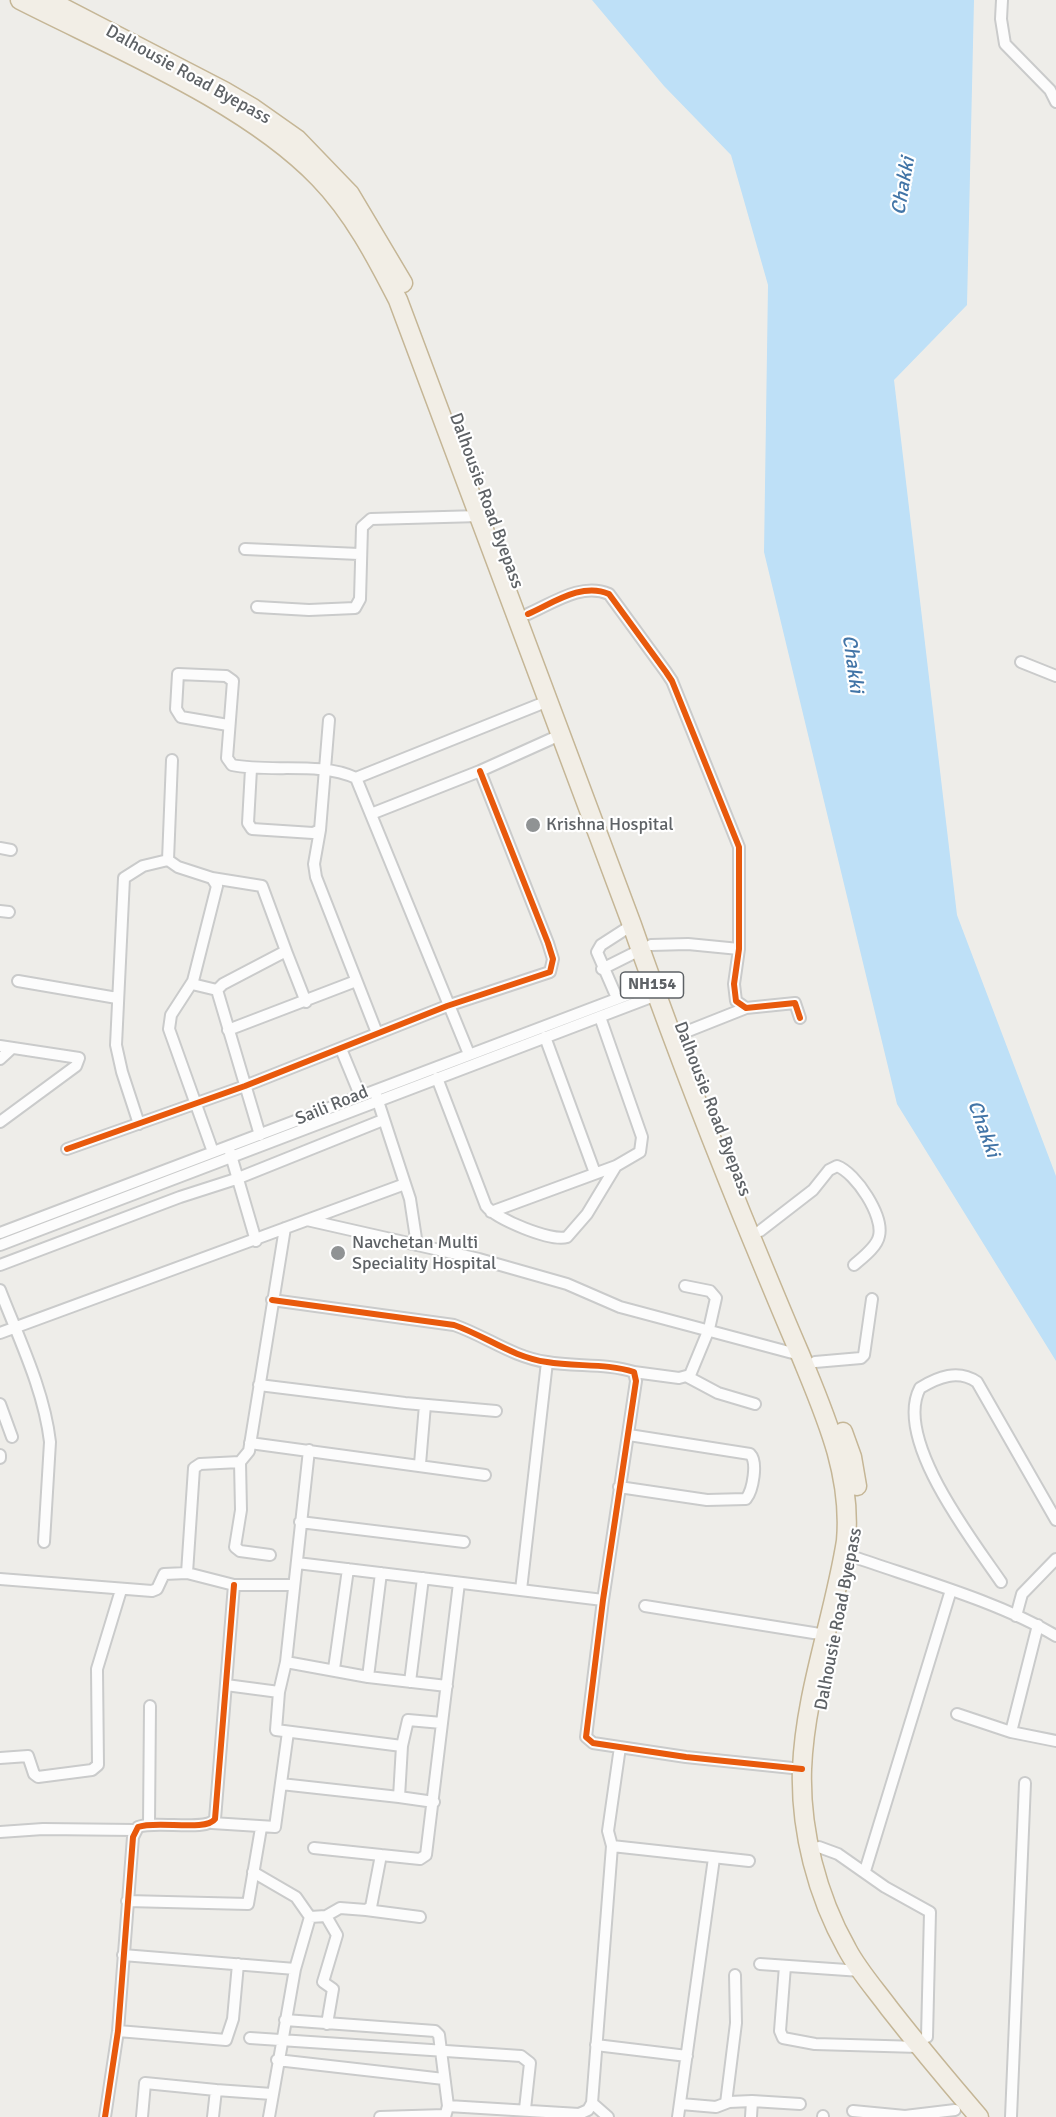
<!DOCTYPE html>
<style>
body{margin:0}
canvas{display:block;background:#eeede9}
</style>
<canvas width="1056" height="2117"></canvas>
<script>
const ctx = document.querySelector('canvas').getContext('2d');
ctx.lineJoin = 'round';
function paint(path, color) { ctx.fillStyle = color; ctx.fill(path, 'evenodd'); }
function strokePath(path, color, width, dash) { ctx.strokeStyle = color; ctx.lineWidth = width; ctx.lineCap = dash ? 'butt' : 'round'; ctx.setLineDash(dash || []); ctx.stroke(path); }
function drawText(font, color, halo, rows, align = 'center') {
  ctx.font = font + ' Signika,sans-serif'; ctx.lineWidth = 4.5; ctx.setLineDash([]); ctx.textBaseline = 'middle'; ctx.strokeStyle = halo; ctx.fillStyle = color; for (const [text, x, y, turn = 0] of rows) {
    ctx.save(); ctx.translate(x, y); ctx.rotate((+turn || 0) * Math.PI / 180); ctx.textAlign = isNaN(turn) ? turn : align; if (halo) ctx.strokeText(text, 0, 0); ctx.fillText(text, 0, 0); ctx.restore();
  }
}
const water = new Path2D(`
 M592,0H974L967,305L894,380L957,915L1056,1176V1361L897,1104L764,552L768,285L731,155L664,86Z`);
const minor = new Path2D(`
 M1002,0L1001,19L1005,44L1050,90L1056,102
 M245,549L359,554
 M257,607L309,610L355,608L360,599L362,527L371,519L480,516
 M528,614C553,603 582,582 609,594L666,672L672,681L739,847V949L734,984L736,1001L746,1008L795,1003L800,1018
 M1021,662L1056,676
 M228,725L181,717L176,709L178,674L226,676L233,681L227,758L232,765C271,773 319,761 356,778L469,1054
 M172,760L168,860L178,867L212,878L217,886L193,981L171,1015L169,1029L213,1152
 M251,769L248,823L252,829L313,833L320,830L329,720
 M356,778L548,701
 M371,814L480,771L560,735
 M320,830L314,864L316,877L377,1033
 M0,848L11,850
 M212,878L262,886L286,951
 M0,911L9,912
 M651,945L688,944L739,949
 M602,969L640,950
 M18,981L117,998
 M192,984L217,990
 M617,998L597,952L601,945L632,925
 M228,1030L356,981
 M683,1033L746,1008
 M545,1037L595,1173
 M0,1046L79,1058L76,1066L0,1122
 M341,1049L360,1095
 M0,1059L12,1048
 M437,1078L486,1206C496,1219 551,1242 567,1237L587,1214L616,1166
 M376,1095L410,1199L417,1245
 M139,1124L122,1072L116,1045L124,878L143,866L168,860
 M260,1135L217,990L223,984L286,951L306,1002
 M67,1149L245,1086L447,1006L550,972L553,959L548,943L480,771
 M230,1152L256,1241
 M491,1212L616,1166L640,1152L642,1137L600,1017
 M307,1220L479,1259L567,1284L620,1307L800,1355
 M760,1231L813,1190L829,1170L837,1166C856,1173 884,1216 879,1236C877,1247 862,1258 854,1265
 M0,1233L664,981
 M0,1245L667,991
 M0,1265L180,1197L236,1179L383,1120
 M0,1290C19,1339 44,1390 50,1442L44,1542
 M272,1300L454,1325C486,1336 512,1357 547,1362C575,1367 607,1363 634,1372L636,1381L603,1600L586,1737L593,1743L686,1757L802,1769
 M0,1333L405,1184
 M815,1362L861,1358L864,1355L872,1299
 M634,1372L679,1378L690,1375L709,1329L716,1298L710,1291L685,1286
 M688,1377L718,1393L755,1404
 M259,1385L405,1403L496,1411
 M0,1404L12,1437
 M250,1443L485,1475
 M0,1458V1455
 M240,1462L241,1510L235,1547L240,1551L270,1555
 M420,1464L425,1405
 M619,1487L707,1500L746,1499C753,1490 758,1462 750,1454L629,1435
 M300,1522L464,1542
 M854,1557C917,1579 1000,1602 1056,1636
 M297,1563L603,1600
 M187,1573L194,1468L200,1464L240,1462L249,1451L285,1228
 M0,1579L152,1591L157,1589L164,1574L187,1573L234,1585H294
 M1001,1582C973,1541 893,1439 920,1388C938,1377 958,1369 977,1382L1056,1520
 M521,1590L547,1362
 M645,1606L826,1635
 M1016,1616L1022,1594L1056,1559
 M1038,1625L1011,1732L1056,1741
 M286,1662L368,1677L447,1686
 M334,1669L348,1569
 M368,1677L381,1573
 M410,1682L423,1578
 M226,1685L279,1692L276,1730L402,1746
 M279,1692L286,1662L309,1450
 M957,1714L1011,1732
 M0,1758L28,1756L34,1774L38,1777L92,1770L98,1765L97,1669L121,1590
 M281,1784L399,1797
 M434,1802L399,1797L402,1746L408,1720L442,1723
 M212,1823L275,1827L288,1732
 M149,1824L150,1706
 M0,1832L43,1829L135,1830
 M612,1846L749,1861
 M819,1847L838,1854L885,1887L930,1912L927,2037
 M314,1848L381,1855
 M865,1871L951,1590
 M253,1872L296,1897L310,1917L326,1916L340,1908L366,1910L371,1907L381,1855L420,1859L426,1855L459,1583
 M127,1901L248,1904L261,1828
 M366,1910L420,1917
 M326,1916L337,1935L323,1982L333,1989L327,2024
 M123,1955L295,1969
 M760,1964L861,1971
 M785,1966L780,2031L783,2038L815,2044L919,2047
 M285,2020L435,2031L439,2035L448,2106L445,2117
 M118,2031L226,2040L233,2019L238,1964
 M250,2038L521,2056L530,2063L525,2109
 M596,2045L687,2056
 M277,2060L444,2079
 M592,2103L608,2117
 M726,2103L736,2023L735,1975
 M681,2104L716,2107L729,2102L752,2101L800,2104
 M448,2106L579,2114L588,2110L592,2103L612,1846L608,1831L620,1747
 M853,2111L905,2116L955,2110
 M105,2117L118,2031L133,1837L138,1827C156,1820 206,1832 215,1819L234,1585
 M142,2117L145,2083L216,2090
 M213,2117L216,2090L272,2094
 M269,2117L295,1969L310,1917
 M380,2117L445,2115
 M678,2117L714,1858
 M751,2117L752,2101
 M823,2117V2116
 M1011,2117L1025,1783`);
const trunk = new Path2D(`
 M20,0C114,48 246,102 319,178C353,213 376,257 398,300L632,925C666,1023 703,1119 742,1215C761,1261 780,1308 800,1354C825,1415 852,1474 846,1541C834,1617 805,1692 802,1769C800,1830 817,1896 847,1949C858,1970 875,1989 889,2008C918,2045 948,2081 979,2117
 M48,0L224,91L253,108L297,139L350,194L403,283
 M843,1432L852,1457L857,1486`);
const cycleway = new Path2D(`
 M528,614C553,603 582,582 609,594L666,672L672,681L739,847V949L734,984L736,1001L746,1008L795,1003L800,1018
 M67,1149L245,1086L447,1006L550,972L553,959L548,943L480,771
 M272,1300L454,1325C486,1336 512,1357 547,1362C575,1367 607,1363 634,1372L636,1381L603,1600L586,1737L593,1743L686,1757L802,1769
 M105,2117L118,2031L133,1837L138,1827C156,1820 206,1832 215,1819L234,1585`);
const markers = [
 [533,825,8,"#909394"],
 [338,1253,8,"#909394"]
];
const shields = [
 [652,985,63]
];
const shieldNames = [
 ["NH154",652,985]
];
const streetNames = [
 ["Dalhousie Road Byepass",188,75,29],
 ["Dalhousie Road Byepass",486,501,70],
 ["Saili Road",332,1106,-22],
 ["Dalhousie Road Byepass",712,1109,69],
 ["Dalhousie Road Byepass",839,1619,-79]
];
const poiNames = [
 ["Krishna Hospital",546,825],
 ["Navchetan Multi",352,1243],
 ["Speciality Hospital",352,1264]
];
const waterNames = [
 ["Chakki",904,186,-80],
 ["Chakki",852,664,82],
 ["Chakki",983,1129,70]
];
paint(water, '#bee0f7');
strokePath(minor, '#cacbcb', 14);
strokePath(trunk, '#c5b696', 21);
strokePath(minor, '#fcfcfc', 10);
strokePath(trunk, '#f2eee6', 18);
strokePath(cycleway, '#e8590c', 6);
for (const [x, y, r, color] of markers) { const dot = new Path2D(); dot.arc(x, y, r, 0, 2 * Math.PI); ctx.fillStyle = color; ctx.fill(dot); strokePath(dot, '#fff', 2); }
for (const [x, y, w] of shields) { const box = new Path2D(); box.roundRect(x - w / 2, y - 13, w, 26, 4.5); ctx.fillStyle = '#fff'; ctx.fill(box); strokePath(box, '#5e6266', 1.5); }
drawText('bold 16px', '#5e6266', null, shieldNames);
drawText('18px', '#5e6266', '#fff', streetNames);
drawText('18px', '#5e6266', '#fff', poiNames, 'left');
drawText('italic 20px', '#4275a7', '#fff', waterNames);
</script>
